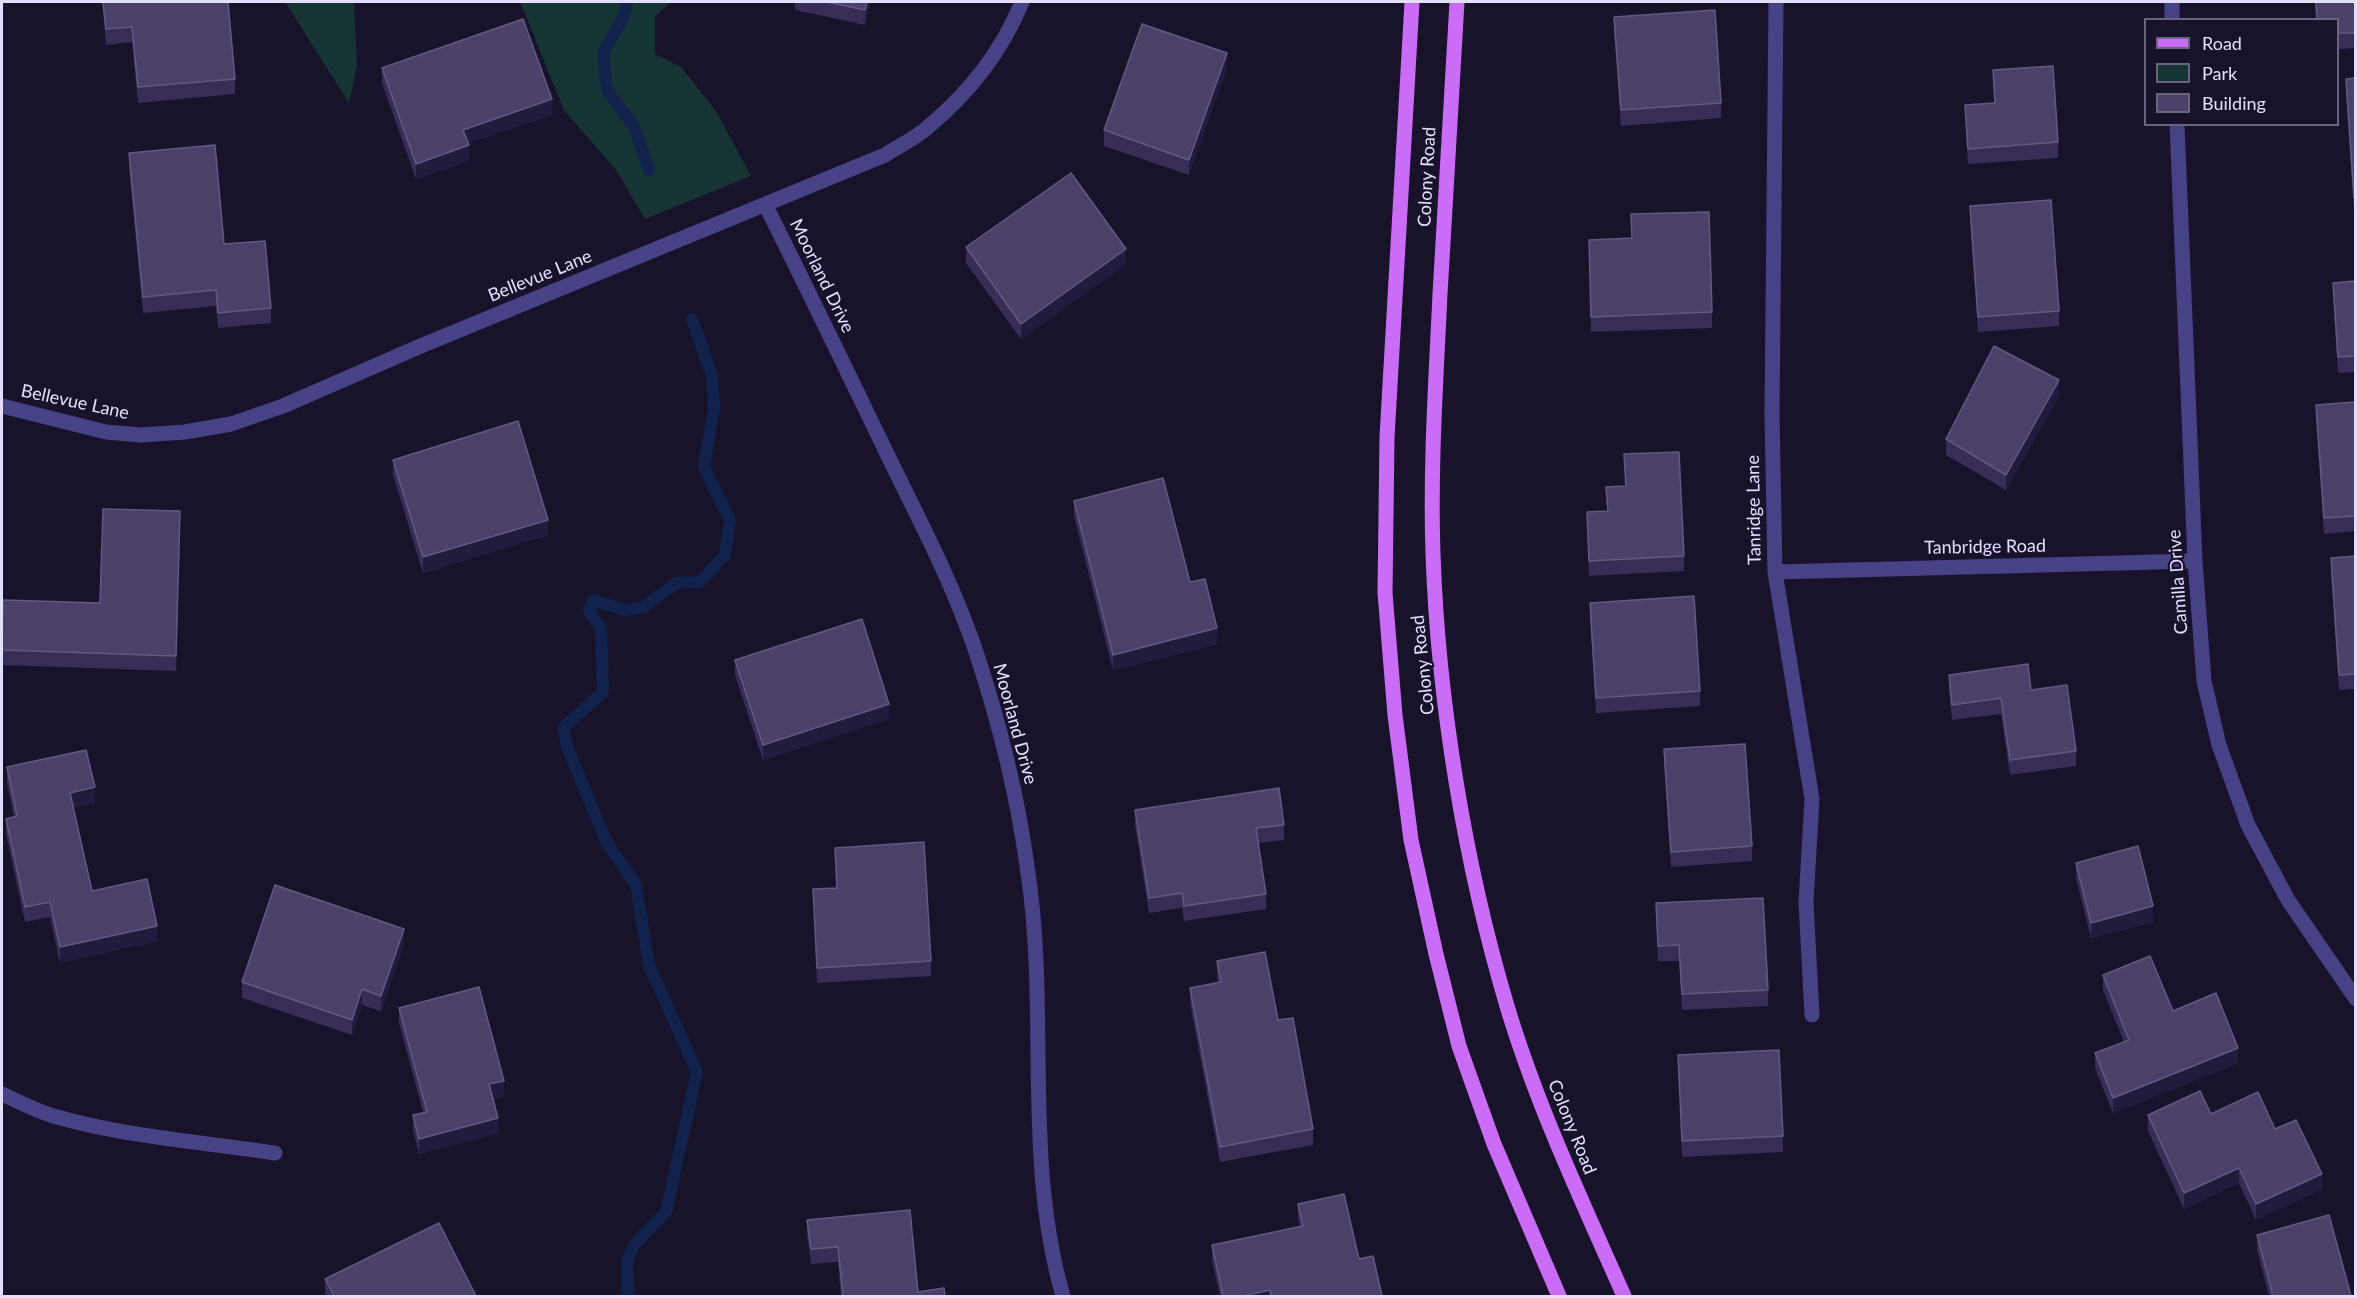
<!DOCTYPE html>
<style>
body{margin:0}
#map{position:relative;width:2357px;height:1298px;overflow:hidden;background:#18132b;font-family:Lato,sans-serif}
canvas{display:block}
.frame{position:absolute;inset:0;border:3px solid #e4defd;pointer-events:none}
.legend{position:absolute;left:2144px;top:18px;width:195px;height:108px;box-sizing:border-box;background:#18132b;border:2px solid #6a647f;margin:0;padding:8px 10px;list-style:none;font-size:18px;color:#e4defd}
.legend li{display:flex;align-items:center;gap:12px;height:30px}
.legend b{width:30px;border:2px solid #6a647f}
</style>
<div id="map">
<canvas width="2357" height="1298"></canvas>
<div class="frame"></div>
<ul class="legend">
<li><b style="height:8px;background:#cb6cf6"></b>Road</li>
<li><b style="height:16px;background:#163434"></b>Park</li>
<li><b style="height:16px;background:#4a4068"></b>Building</li>
</ul>
</div>
<script>
const ctx = document.querySelector('canvas').getContext('2d');
ctx.lineJoin = 'round';
function paint(path, color) { ctx.fillStyle = color; ctx.fill(path, 'evenodd'); }
function strokePath(path, color, width, dash) { ctx.strokeStyle = color; ctx.lineWidth = width; ctx.lineCap = dash ? 'butt' : 'round'; ctx.setLineDash(dash || []); ctx.stroke(path); }
function drawText(font, color, halo, rows, align = 'center') {
  ctx.font = font + ' Lato,sans-serif'; ctx.lineWidth = 4.5; ctx.setLineDash([]); ctx.textBaseline = 'middle'; ctx.strokeStyle = halo; ctx.fillStyle = color; for (const [text, x, y, turn = 0] of rows) {
    ctx.save(); ctx.translate(x, y); ctx.rotate((+turn || 0) * Math.PI / 180); ctx.textAlign = isNaN(turn) ? turn : align; if (halo) ctx.strokeText(text, 0, 0); ctx.fillText(text, 0, 0); ctx.restore();
  }
}
const green = new Path2D(`
 M285,2H354L357,66L349,103Z
 M520,2H671L655,16V54L681,67L716,111L751,176L645,219L616,170L564,110Z`);
const stream = new Path2D(`
 M627,2L624,16L604,51L605,77L608,92L634,126L649,170
 M628,1296L627,1262L634,1245L666,1212L697,1072L649,965L636,885L606,841L566,744L564,727L603,692L601,629L589,611L593,600L625,610L644,607L676,583L700,582L725,555L730,520L704,467L714,408L712,376L692,319`);
const minor = new Path2D(`
 M1776,2L1772,414L1775,572L1812,799L1806,902L1812,1015
 M2172,2V20
 M2177,124L2195,561L2204,681L2219,745L2248,825L2288,900L2356,999
 M766,206C808,290 849,375 890,460C920,521 953,584 975,649C999,721 1018,797 1028,873C1049,1013 1023,1158 1063,1296
 M2,406L106,432L141,435L185,432L231,424L283,406L423,345L885,155C899,146 916,138 928,127C969,93 1002,51 1022,2
 M1775,572L2195,561
 M2,1094C20,1102 38,1112 57,1117C128,1137 202,1142 275,1153`);
const major = new Path2D(`
 M1412,2L1387,437L1385,593L1395,715L1411,840L1436,954L1459,1046L1494,1144L1559,1296
 M1457,2C1451,99 1446,197 1440,294C1436,380 1430,467 1433,554C1438,701 1465,865 1507,1006C1537,1106 1582,1201 1624,1296`);
const wall = new Path2D(`
 M102,2H228L235,79V94L138,103L132,42L106,45Z
 M795,2H870L865,25L795,10Z
 M1957,2H1982L1957,3Z
 M2315,2H2355V48L2337,49V20H2316Z
 M1614,17L1721,103V118L1621,126L1614,32Z
 M382,68L552,115L468,143L469,161L416,179L382,83Z
 M1227,68L1189,175L1104,146V130Z
 M1993,70L2058,142V158L1968,164L1965,121V105L1994,103Z
 M2355,78V213H2354L2346,94V79Z
 M129,153L224,244L271,308V323L218,328L216,306L143,313L129,168Z
 M1970,206L2059,311V326L1978,332L1970,221Z
 M1631,214L1712,312V328L1591,332L1589,240L1631,238Z
 M966,247L1126,264L1021,339L966,263Z
 M2355,281V372L2338,373L2333,298V283Z
 M2059,396L2006,490L1946,455V439Z
 M2355,402V531L2324,534L2316,420V405Z
 M1624,454L1684,556V571L1589,576L1587,512L1607,511L1606,487L1625,486Z
 M393,460L548,535L423,573L393,475Z
 M1074,501L1190,582L1217,644L1113,670L1074,516Z
 M180,526L176,671L2,665V635L100,603Z
 M2355,556V689L2339,690L2331,573V558Z
 M1590,603L1700,691V706L1596,713L1590,618Z
 M735,660L889,719L763,760L735,675Z
 M1949,675L2031,690L2076,751V766L2010,775L2001,714L1952,720L1949,690Z
 M1664,749L1752,846V861L1671,867L1664,765Z
 M7,767L95,803L73,808L92,891L157,941L60,963L50,917L25,922L6,834V819L14,817L7,783Z
 M1135,810L1284,825V840L1258,843L1266,894V909L1184,921L1182,908L1149,913L1135,825Z
 M835,848L931,961V976L817,983L813,889L836,888Z
 M2076,863L2153,922L2091,938L2076,878Z
 M1656,903L1768,990V1006L1682,1010L1679,961H1658Z
 M404,944L381,1011L362,1005L352,1035L242,998V982Z
 M1217,961L1278,1020L1313,1129V1145L1220,1162L1190,1003V988L1218,982L1217,976Z
 M2103,975L2173,1011L2238,1063L2113,1113L2095,1068V1053L2124,1042L2103,990Z
 M399,1008L504,1096L493,1099L498,1133L419,1154L413,1130V1115L423,1112L399,1023Z
 M1678,1055L1783,1136V1152L1682,1157Z
 M2211,1114L2275,1129L2322,1189L2256,1220L2239,1183L2184,1209L2148,1131V1115Z
 M1298,1204L1359,1259L1382,1296H1220L1212,1261V1245L1300,1226L1298,1219Z
 M807,1220L918,1292L945,1296H841L838,1262L811,1264L807,1235Z
 M2257,1235L2351,1296H2269L2257,1250Z
 M325,1279L476,1296H326L325,1294Z`);
const shadedWall = new Path2D(`
 M867,2H870L865,25V10Z
 M1227,53V68L1189,175V160Z
 M552,99V115L463,145V130Z
 M469,145V161L416,179V164Z
 M1126,249V264L1021,339V324Z
 M2059,380V396L2006,490V475Z
 M548,520V535L423,573V557Z
 M1217,628V644L1113,670V655Z
 M889,704V719L763,760V745Z
 M95,787V803L70,808V793Z
 M2153,906V922L2091,938V923Z
 M157,926V941L60,963V947Z
 M404,929V944L381,1011V996Z
 M362,989V1005L352,1035V1020Z
 M2238,1048V1063L2113,1113V1098Z
 M504,1081V1096L489,1099V1084Z
 M498,1118V1133L419,1154V1139Z
 M2239,1168V1183L2184,1209V1193Z
 M2322,1174V1189L2256,1220V1204Z
 M1270,1290V1296H1243Z`);
const building = new Path2D(`
 M103,2H228L235,79L138,87L132,27L106,29Z
 M827,2H867L865,10Z
 M2316,2H2355V33H2337V20H2317Z
 M1715,10L1721,103L1621,110L1614,17Z
 M523,19L552,99L463,130L469,145L416,164L382,68Z
 M1142,24L1227,53L1189,160L1104,130Z
 M2053,66L2058,142L1968,149L1965,105L1995,103L1993,70Z
 M2355,78V198H2354L2346,79Z
 M215,145L224,244L265,241L271,308L218,313L216,290L143,297L129,153Z
 M1071,173L1126,249L1021,324L966,247Z
 M2051,200L2059,311L1978,317L1970,206Z
 M1709,212L1712,312L1591,317L1589,240L1632,238L1631,214Z
 M2355,281V356L2338,357L2333,283Z
 M1994,346L2059,380L2006,475L1946,439Z
 M2355,402V516L2324,518L2316,405Z
 M518,421L548,520L423,557L393,460Z
 M1679,452L1684,556L1589,561L1587,512L1608,511L1606,487L1626,486L1624,454Z
 M1163,478L1190,582L1205,579L1217,628L1113,655L1074,501Z
 M103,509L180,511L176,656L2,650L3,600L100,603Z
 M2355,556V674L2339,675L2331,558Z
 M1694,596L1700,691L1596,698L1590,603Z
 M862,619L889,704L763,745L735,660Z
 M2028,664L2031,690L2067,685L2076,751L2010,760L2001,698L1952,705L1949,675Z
 M1745,744L1752,846L1671,852L1664,749Z
 M86,750L95,787L70,793L92,891L147,879L157,926L60,947L50,902L25,907L6,819L17,816L7,767Z
 M1279,788L1284,825L1256,828L1266,894L1184,906L1182,893L1149,898L1135,810Z
 M924,842L931,961L817,968L813,889L837,888L835,848Z
 M2138,846L2153,906L2091,923L2076,863Z
 M275,885L404,929L381,996L362,989L352,1020L242,982Z
 M1763,898L1768,990L1682,994L1679,945L1658,946L1656,903Z
 M1265,952L1278,1020L1293,1018L1313,1129L1220,1147L1190,988L1221,982L1217,961Z
 M2150,956L2173,1011L2216,993L2238,1048L2113,1098L2095,1053L2129,1040L2103,975Z
 M479,987L504,1081L489,1084L498,1118L419,1139L413,1115L427,1112L399,1008Z
 M1779,1050L1783,1136L1682,1141L1678,1055Z
 M2200,1091L2211,1114L2258,1092L2275,1129L2296,1120L2322,1174L2256,1204L2239,1168L2184,1193L2148,1115Z
 M1344,1194L1359,1259L1373,1256L1382,1296H1271L1270,1290L1243,1296H1223L1212,1245L1303,1226L1298,1204Z
 M910,1210L918,1292L944,1288L945,1296H843L838,1247L811,1249L807,1220Z
 M2329,1215L2351,1296H2273L2257,1235Z
 M439,1223L476,1296H334L325,1279Z`);
const streetNames = [
 ["Colony Road",1427,177,-87],
 ["Bellevue Lane",540,276,-22],
 ["Moorland Drive",822,276,64],
 ["Bellevue Lane",75,402,12],
 ["Tanridge Lane",1754,510,-91],
 ["Tanbridge Road",1985,547,-1],
 ["Camilla Drive",2178,582,-94],
 ["Colony Road",1423,665,-96],
 ["Moorland Drive",1015,724,75],
 ["Colony Road",1572,1127,68]
];
paint(green, '#163434');
strokePath(stream, '#11234c', 12);
strokePath(minor, '#474186', 15);
strokePath(major, '#cb6cf6', 15);
paint(wall, '#382d57');
paint(shadedWall, '#231b3e');
paint(building, '#4a4068');
strokePath(building, '#625980', 1.5);
drawText('18px', '#e4defd', '#18132b', streetNames);
</script>
